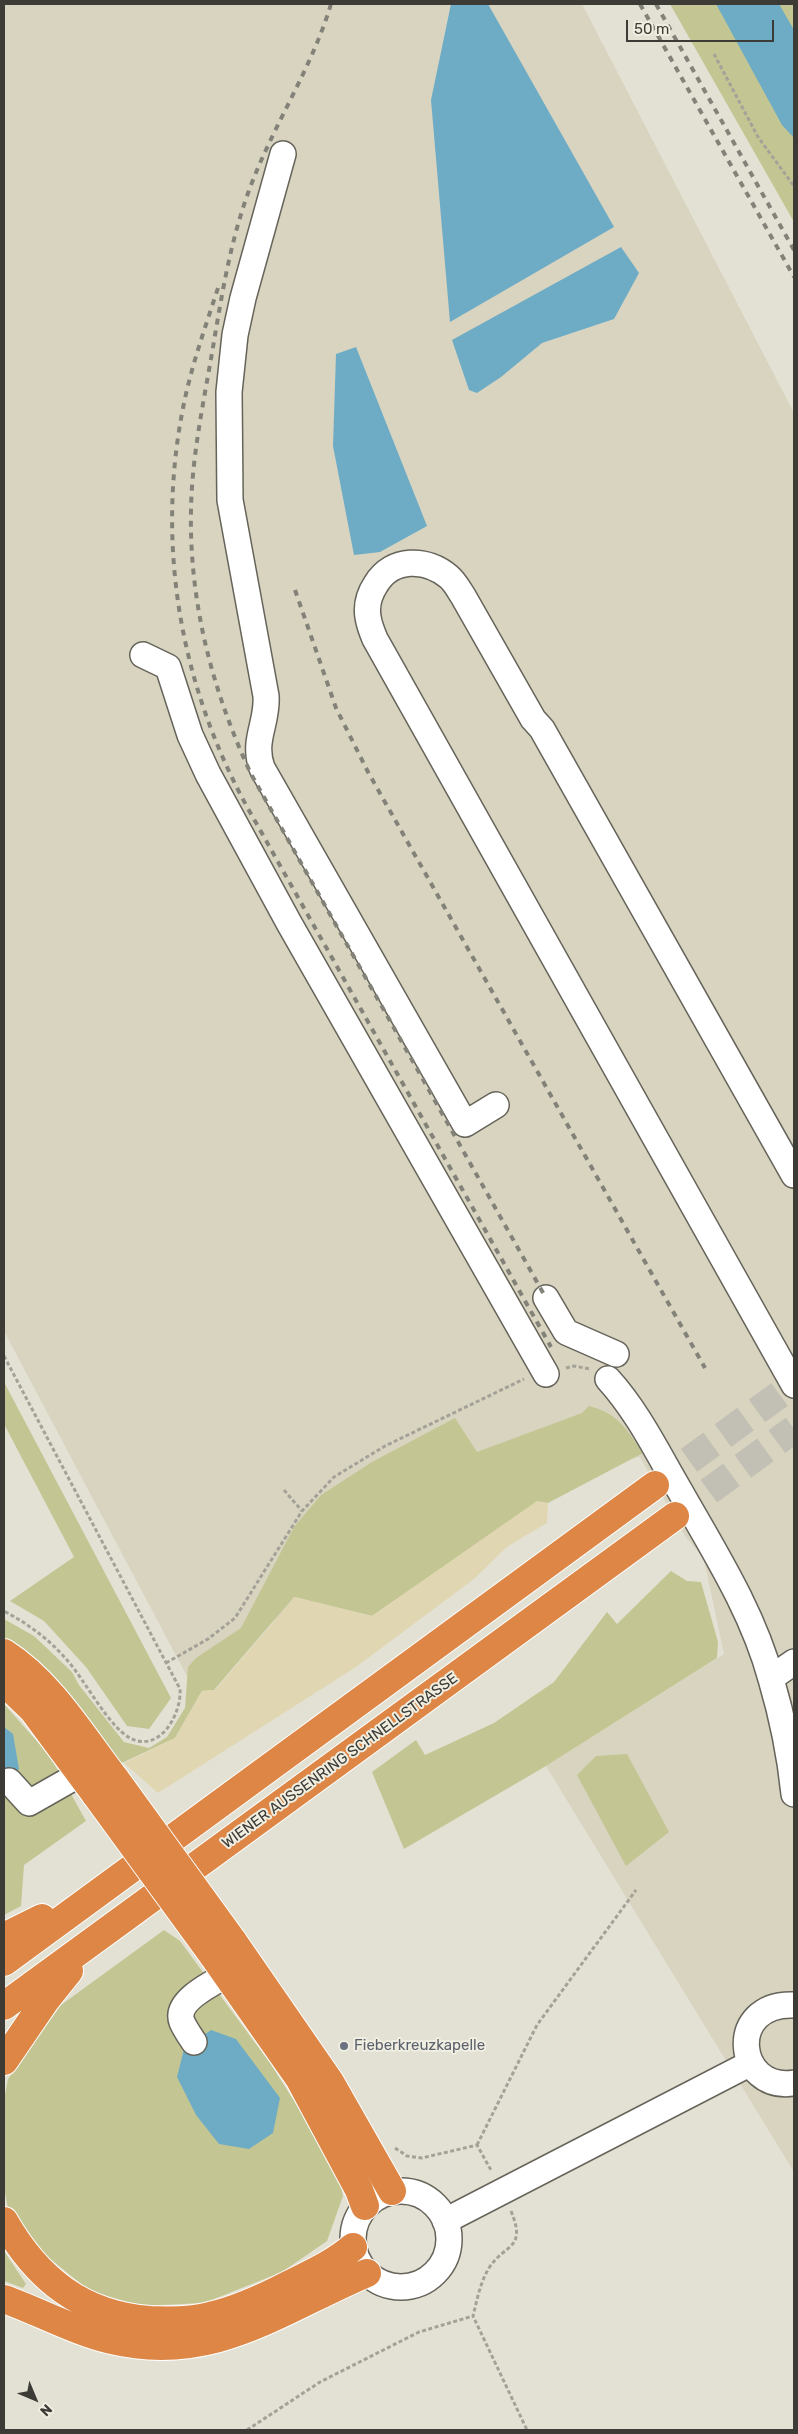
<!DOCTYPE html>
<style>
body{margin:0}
#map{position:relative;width:798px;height:2434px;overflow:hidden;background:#e3e1d4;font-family:Rubik,sans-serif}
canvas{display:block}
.frame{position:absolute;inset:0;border:5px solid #3c3b36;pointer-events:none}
.north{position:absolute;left:10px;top:2374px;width:50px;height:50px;-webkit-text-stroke:4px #f0eee1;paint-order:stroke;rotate:135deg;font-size:14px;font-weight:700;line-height:20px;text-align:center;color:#3c3b36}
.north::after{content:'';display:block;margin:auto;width:18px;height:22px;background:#3c3b36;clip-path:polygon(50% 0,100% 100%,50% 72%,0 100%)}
.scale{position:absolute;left:626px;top:20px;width:148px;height:22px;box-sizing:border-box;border:2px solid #3c3b36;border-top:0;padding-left:6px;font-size:15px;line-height:18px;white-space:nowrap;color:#3c3b36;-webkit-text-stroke:4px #f0eee1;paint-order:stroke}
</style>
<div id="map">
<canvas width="798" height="2434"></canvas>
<div class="frame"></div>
<div class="north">N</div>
<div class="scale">50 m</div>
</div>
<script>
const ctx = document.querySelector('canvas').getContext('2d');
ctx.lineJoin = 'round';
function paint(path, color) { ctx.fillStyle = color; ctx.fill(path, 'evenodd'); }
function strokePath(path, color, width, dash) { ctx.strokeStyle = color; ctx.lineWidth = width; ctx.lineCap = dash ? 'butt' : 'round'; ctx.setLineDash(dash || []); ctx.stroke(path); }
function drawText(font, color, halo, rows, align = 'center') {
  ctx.font = font + ' Rubik,sans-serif'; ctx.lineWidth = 4; ctx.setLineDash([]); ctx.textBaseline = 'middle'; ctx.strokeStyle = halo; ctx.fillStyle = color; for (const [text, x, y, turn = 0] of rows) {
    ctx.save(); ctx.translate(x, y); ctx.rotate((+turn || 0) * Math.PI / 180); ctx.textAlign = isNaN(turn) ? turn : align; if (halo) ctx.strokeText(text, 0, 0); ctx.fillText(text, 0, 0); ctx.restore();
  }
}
const built = new Path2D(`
 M4,4H582L794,413V2172L546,1766L724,1654L704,1559L685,1536L640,1457L631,1459L264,1625L189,1680L4,1331Z`);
const green = new Path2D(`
 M670,4H794V222Z
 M4,1382L171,1698L149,1729L127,1726L86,1667L44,1621L10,1601L74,1557L4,1424Z
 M589,1406C618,1413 627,1430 643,1453L548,1503L537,1502L372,1616L294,1597L214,1690L202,1691L175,1738L124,1762L119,1763L52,1675L30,1654L4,1640V1619L34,1636L72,1672L79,1685L124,1742L149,1748L167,1737L185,1708L188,1667L196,1658L241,1628L294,1527L321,1495L372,1462L455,1418L477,1452L582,1413Z
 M671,1571L687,1581L701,1582L718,1642L717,1658L546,1766L404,1849L372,1772L416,1740L425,1755L494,1723L554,1682L607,1612L617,1624Z
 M4,1704L50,1756L86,1821L24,1865L21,1906L4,1915Z
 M627,1754L669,1832L626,1866L577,1775L596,1756Z
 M164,1930L180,1941L270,2063L338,2170L343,2196L327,2241L282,2272L204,2303L141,2306L90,2291L39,2250L8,2209L4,2187V2100L8,2079L61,2005Z
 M4,2251L26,2284L23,2288L4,2281Z`);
const sand = new Path2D(`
 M537,1501L548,1503L547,1523L508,1546L474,1579L356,1667L158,1793L124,1763L175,1738L202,1691L215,1690L295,1597L372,1616Z`);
const water = new Path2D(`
 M451,4H488L614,227L450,322L431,100Z
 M716,4H779L794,30V138L782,125Z
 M621,247L639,273L614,319L542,343L501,377L477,393L469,390L452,340Z
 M356,347L427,526L380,552L354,555L333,446L336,354Z
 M4,1727L13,1734L19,1769L4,1786Z
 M211,2030L236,2039L280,2098L273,2133L249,2149L219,2144L196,2115L177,2077L184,2049Z`);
const highwayTunnel = new Path2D(`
 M655,1485L794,1384
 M675,1516L794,1429`);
const path = new Path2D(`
 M714,54L758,137L794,186
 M4,1356L180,1689C182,1713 160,1754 130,1738C108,1726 85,1680 67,1660C49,1639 28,1624 4,1611
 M566,1368L574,1366L590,1369
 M284,1490L302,1511
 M166,1663L208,1639L235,1618L302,1511L334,1477L385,1446L524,1379
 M477,2145L537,2025L636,1890
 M395,2148L407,2156L422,2158L477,2145L492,2172
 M511,2211C527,2250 505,2243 489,2268C480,2283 477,2300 473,2316L527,2430
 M247,2430L320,2382L419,2332L473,2316`);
const minor = new Path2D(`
 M283,154L243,298L235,335L229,392L230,500L266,696C268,723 252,740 262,768L465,1124L496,1105
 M143,655L168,667L190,735L208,774L289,923L546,1374
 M794,1175L542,729L533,719L463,596C459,590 455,582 449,577C427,558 392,557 376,584C370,593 366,605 368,617C369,624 372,632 375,639L794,1385
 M546,1298L566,1332L616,1354
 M608,1379C638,1412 657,1452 680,1491C714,1551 753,1612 771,1679C782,1716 790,1755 794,1794
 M771,1678L794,1662
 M9,1781L29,1803L80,1774
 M794,2005C726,2002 735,2092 794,2083
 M194,2042C190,2036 185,2029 182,2022C174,2001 213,1983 227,1975
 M353 2239a48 48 0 1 1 96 0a48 48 0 1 1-96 0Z
 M445,2221L751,2063`);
const highway = new Path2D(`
 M4,1653C51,1683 82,1736 116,1780
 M4,1682L33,1710L96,1795
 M4,1937L42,1918
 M232,1940L330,2082L392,2191
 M212,1954L299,2078L359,2190L365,2206
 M4,1962L655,1485
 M4,2006L675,1516
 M4,2061L45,2001L69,1971
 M4,2221C37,2279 82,2315 150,2320C170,2321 191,2321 210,2316C237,2310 263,2298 288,2285C310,2274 333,2264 353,2247
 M4,2299C40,2312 74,2331 111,2340C213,2364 278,2311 367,2273`);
const rail = new Path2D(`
 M331,4C311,71 270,130 247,196C229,247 221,300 212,353C203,405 192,457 191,509C189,602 212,690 251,774L546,1298
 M640,4L794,277
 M656,4L794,250
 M218,288C205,328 191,367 183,408C156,545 180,683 246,805L551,1347
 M295,590L336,708L368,772L705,1368`);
const highwayBridge = new Path2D(`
 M116,1780L232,1940
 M96,1795L212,1954`);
const markers = [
 [344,2046,5,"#6b7280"]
];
const streetNames = [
 ["WIENER AUSSENRING SCHNELLSTRASSE",340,1761,-36]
];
const worshipNames = [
 ["Fieberkreuzkapelle",354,2046]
];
paint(built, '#d8d4c0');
paint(green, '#c3c693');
paint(sand, '#e0d7b2');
paint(water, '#6eacc6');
strokePath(highwayTunnel, '#c2c0b4', 28, [28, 14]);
strokePath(minor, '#66645a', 28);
strokePath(highway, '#fff', 30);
strokePath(path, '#a4a298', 3, [4, 2.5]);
strokePath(minor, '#fff', 25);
strokePath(highway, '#dd8646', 28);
strokePath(rail, '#838279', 4, [6, 6]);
strokePath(highwayBridge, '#fff', 30, []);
strokePath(highwayBridge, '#dd8646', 28);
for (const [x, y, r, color] of markers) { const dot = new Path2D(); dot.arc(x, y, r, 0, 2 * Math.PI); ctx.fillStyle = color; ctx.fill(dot); strokePath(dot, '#f0eee1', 2); }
drawText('15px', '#3c3b36', '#f0eee1', streetNames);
drawText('15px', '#5b616d', '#f0eee1', worshipNames, 'left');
</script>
